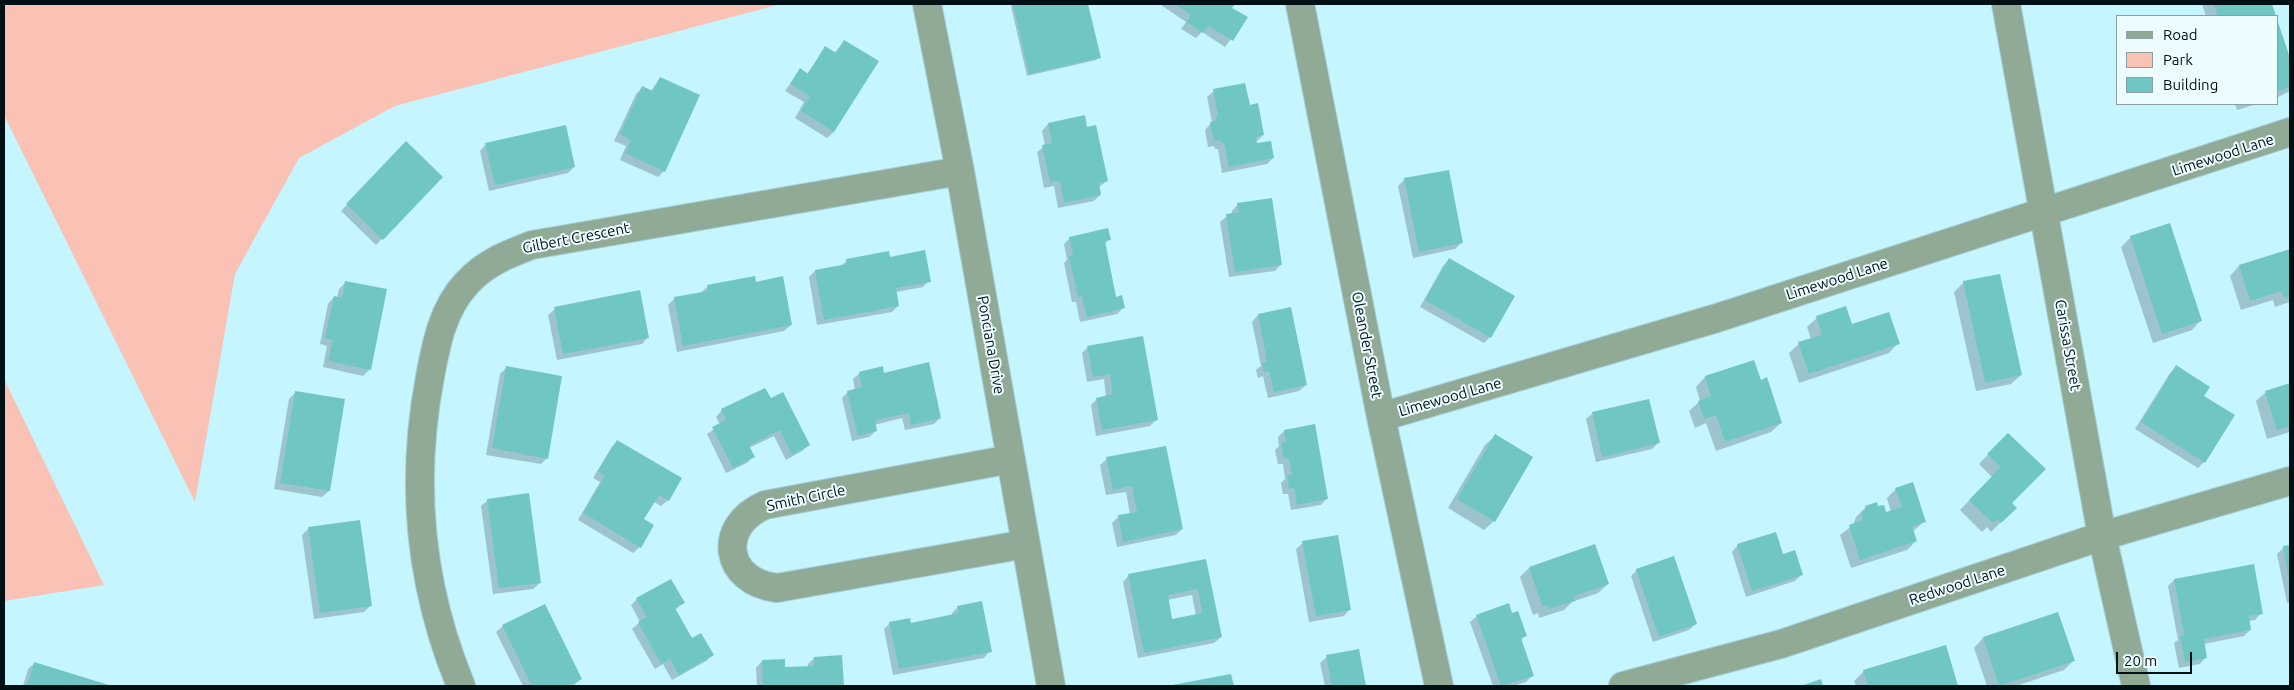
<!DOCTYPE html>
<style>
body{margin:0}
#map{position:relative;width:2294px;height:690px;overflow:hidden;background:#c5f5ff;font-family:Ubuntu,sans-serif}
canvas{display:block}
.frame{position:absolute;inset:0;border:5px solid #001015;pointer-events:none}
.legend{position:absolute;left:2116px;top:15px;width:162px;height:90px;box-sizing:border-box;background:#ecfcff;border:1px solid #8e9ea1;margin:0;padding:6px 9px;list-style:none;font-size:15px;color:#001015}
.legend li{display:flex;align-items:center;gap:10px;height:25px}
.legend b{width:25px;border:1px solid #8e9ea1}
.scale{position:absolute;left:2116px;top:652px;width:76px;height:22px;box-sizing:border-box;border:2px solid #001015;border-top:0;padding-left:6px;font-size:15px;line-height:18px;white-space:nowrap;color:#001015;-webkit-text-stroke:4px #ecfcff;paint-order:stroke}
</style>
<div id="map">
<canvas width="2294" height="690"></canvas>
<div class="frame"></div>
<ul class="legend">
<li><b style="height:6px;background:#91aa96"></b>Road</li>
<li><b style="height:14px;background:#fac1b5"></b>Park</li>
<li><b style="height:14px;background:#6fc6c3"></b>Building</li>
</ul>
<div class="scale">20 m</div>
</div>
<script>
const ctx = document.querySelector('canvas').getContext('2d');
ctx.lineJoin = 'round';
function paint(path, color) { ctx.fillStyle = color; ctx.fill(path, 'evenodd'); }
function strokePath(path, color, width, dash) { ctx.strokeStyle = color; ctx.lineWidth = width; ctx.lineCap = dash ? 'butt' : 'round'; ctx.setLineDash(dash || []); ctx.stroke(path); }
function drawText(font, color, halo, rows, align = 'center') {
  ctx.font = font + ' Ubuntu,sans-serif'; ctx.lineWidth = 4; ctx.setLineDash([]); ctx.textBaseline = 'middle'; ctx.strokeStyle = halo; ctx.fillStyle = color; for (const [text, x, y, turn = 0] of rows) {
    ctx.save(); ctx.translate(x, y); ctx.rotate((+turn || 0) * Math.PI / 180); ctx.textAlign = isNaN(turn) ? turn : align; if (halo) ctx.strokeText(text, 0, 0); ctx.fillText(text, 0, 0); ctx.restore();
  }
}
const green = new Path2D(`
 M4,4H781L395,106L299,158L235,274L195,502L4,115Z
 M4,379L104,585L4,601Z`);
const shadow = new Path2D(`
 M1013,4H1087L1099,57L1096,60L1027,76L1011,6Z
 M1162,4H1233L1231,8L1246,18L1225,47L1202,32L1196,38L1181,29L1186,22L1161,5Z
 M2202,4H2271L2275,16H2206Z
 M2278,25L2290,62V91L2278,97Z
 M844,41L834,132L827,138L795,118L804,102L785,91L800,70L807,74L825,48L834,54Z
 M660,78L664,171L658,177L620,160L626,146L614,141L636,94L642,88L651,91Z
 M1214,91L1249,107L1263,135L1256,142L1273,158L1267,164L1222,173L1218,149H1215L1214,146L1208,147L1205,130L1212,122L1207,97Z
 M2235,104H2257L2237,110Z
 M1048,124L1086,129L1107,181L1099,187L1100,195L1094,201L1058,208L1054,186L1044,188L1037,152L1045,146L1042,131Z
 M406,143L441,177L376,245L341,211Z
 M486,144L574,167L568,173L489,191L480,151Z
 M1405,179L1461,243L1455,249L1413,258L1398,186Z
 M1238,204L1281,264L1275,271L1229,277L1220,222L1227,216L1232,215V211Z
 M2131,237L2201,320L2192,330L2153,343L2121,247Z
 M1070,238L1109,239L1104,245L1116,298L1123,308L1117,314L1080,322L1076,302H1072L1064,263L1067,260L1064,244Z
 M2290,250V302L2275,307L2273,300L2241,310L2230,276L2239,266Z
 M889,258L929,281L923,287L896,292L898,306L892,312L817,325L809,277L815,271L840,267L847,260Z
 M1449,260L1490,337L1484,343L1420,307L1443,266Z
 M346,282L370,369L363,376L323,367L327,346L320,344L328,304L334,297L337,298L339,289Z
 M1964,282L2021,375L2011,384L1976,391L1954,292Z
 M755,283L791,325L784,331L677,352L668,305L675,298L701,293L708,286Z
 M555,309L648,337L642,344L557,360L548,315Z
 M1258,315L1306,385L1299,391L1268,398L1263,376L1258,378L1256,370L1261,366L1252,322Z
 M1817,318L1852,326L1898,343L1889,353L1799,383L1789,353L1799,344L1811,339L1807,327Z
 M1088,347L1156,420L1150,426L1096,436L1091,405L1097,399L1106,397L1104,379L1087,382L1082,353Z
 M1753,361L1760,381L1781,423L1771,432L1716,451L1706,423L1695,428L1689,411L1700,401L1696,387L1705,377Z
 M507,367L547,458L541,464L486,455L500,374Z
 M2176,367L2203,396L2204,462L2198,468L2135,429L2170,373Z
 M860,373L883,374L940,418L934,424L905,430L902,418L874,425L876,431L869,437L852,441L842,398L848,392L855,390L853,379Z
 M2290,384V432L2267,439L2256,401L2266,392Z
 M295,393L329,491L322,497L274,489L289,399Z
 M770,400L809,445L802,451L786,460L774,436L749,448L753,457L747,463L726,473L707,434L720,425L716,417L722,410Z
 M1593,413L1658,443L1652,449L1596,462L1586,419Z
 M1284,431L1327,498L1321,505L1291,510L1288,494H1283L1281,483L1285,479L1283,464H1278L1275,450L1279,446L1278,437Z
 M2008,434L2011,503L2015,508L1991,532L1987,527L1982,532L1960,510L1992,477L1979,464Z
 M1495,436L1494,521L1484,530L1448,508L1485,445Z
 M617,441L668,500L661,506L654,502L642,520L640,547L633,553L578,520L600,482L593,478L611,448Z
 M1107,459L1182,529L1176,535L1117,547L1112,523L1118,517L1130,514L1126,492L1106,495L1100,465Z
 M1896,489L1925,521L1913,531L1916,541L1907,550L1851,568L1840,535L1853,525L1856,517L1866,507L1885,514L1891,512L1887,498Z
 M488,500L540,583L533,589L493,594L481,506Z
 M309,528L370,606L364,612L314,619L302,535Z
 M1303,543L1350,609L1344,616L1309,622L1296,549Z
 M1738,545L1782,555L1802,574L1795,581L1746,597L1732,552Z
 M2290,546V602L2287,603L2277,554L2284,547Z
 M1205,561L1221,637L1214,643L1138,658L1123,582L1129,575ZM1192,595L1196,616L1171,620L1167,600Z
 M1529,568L1608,584L1598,593L1572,602L1564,610L1539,618L1538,613L1533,615L1520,577Z
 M1637,570L1696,624L1689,630L1653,642L1631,576Z
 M2174,580L2261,613L2255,620L2248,621L2250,630L2244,636L2204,644L2206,657L2200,664L2179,668L2174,643L2178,640L2168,586Z
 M637,599L683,603L675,610L691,640L713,655L706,661L672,680L663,664L655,669L632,629L640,622L631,605Z
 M958,607L990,651L984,658L893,675L884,629L890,623L910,624L952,616V613Z
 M2058,614L2073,661L2064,670L2016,686H1987L1974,648L1983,638Z
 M1511,615L1525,636L1521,640L1533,675L1526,682L1513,686H1493L1470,622L1477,616Z
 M503,626L581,679L573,686H523L496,632Z
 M1945,647L1957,686H1856L1854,681L1864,671Z
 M1358,650L1365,686H1325L1320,663L1327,657Z
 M840,657L842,686H757L756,668L762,661L784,669L808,667V664L814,658Z
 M35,663L109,686H23L28,669Z
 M1230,675L1233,686H1173Z`);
const building = new Path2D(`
 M1013,4H1088L1101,58L1029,74Z
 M1174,4H1235L1232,8L1248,17L1233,41L1208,26L1203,33L1187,22L1191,15Z
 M2214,4H2272L2276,16H2218Z
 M2278,22L2290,58V87L2278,91Z
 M844,40L879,61L834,132L801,111L810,96L790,84L800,68L808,74L825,46L836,53Z
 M660,77L700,95L665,172L625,153L631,140L620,134L642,86L653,91Z
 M1245,83L1250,105L1258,103L1264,135L1256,137L1257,143L1271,141L1274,158L1229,167L1224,143H1221L1220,140L1214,141L1210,122L1217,121L1216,117L1218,116L1213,89Z
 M1085,115L1087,127L1096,125L1108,181L1099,183L1101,195L1064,203L1060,181L1050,182L1042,145L1052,143L1048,123Z
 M566,125L575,167L495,185L485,143Z
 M406,141L443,177L383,240L346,204Z
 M1449,170L1463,243L1419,252L1404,178Z
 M1272,198L1282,265L1235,272L1226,214L1239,212L1237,203Z
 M2170,223L2202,321L2162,334L2130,236Z
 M1108,228L1111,240L1105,241L1116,297L1122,295L1125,308L1087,317L1082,296L1078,297L1069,256L1073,255L1069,237Z
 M2290,249V296L2284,298L2282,291L2250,301L2239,265Z
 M925,250L931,282L896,288L899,306L824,320L815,270L847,264L846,259L889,251L890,257Z
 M1449,258L1515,296L1491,338L1425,300Z
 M2000,274L2022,375L1985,383L1963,281Z
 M755,276L756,282L783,276L792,325L683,346L674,297L708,291L707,285Z
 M345,281L387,289L371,370L328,361L333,340L325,338L334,296L342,298Z
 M640,290L649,338L563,354L554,307Z
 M1846,306L1852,324L1889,312L1900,344L1809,374L1798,342L1822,335L1816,316Z
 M1291,307L1307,385L1274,392L1269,371L1264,372L1262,363L1267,362L1258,314Z
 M1143,336L1158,420L1102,430L1096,398L1113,394L1110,374L1093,377L1087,346Z
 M1754,360L1761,380L1767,377L1782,423L1725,442L1716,415L1704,419L1698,401L1711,396L1705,376Z
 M929,362L941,418L911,425L909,413L875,420L877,431L858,436L847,391L862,387L859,372L883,366L884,373Z
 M2176,365L2210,387L2204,396L2235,415L2205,463L2141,422Z
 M506,366L562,376L548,459L492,448Z
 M2290,383V426L2277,430L2265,391Z
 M765,388L771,398L783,392L810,445L792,455L780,430L749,446L755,457L733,468L712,427L726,420L721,409Z
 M295,391L345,399L330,491L280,483Z
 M1649,399L1660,443L1602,457L1592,412Z
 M1315,424L1328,499L1297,505L1294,488L1289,489L1287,475H1292L1289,458L1284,459L1281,443L1286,442L1284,430Z
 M2008,433L2046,469L2012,503L2017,508L2001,523L1997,519L1993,523L1969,500L2001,467L1987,454Z
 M1495,434L1533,457L1495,522L1457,499Z
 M617,440L682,478L669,501L659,495L644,519L654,525L641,548L583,513L605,476L598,471Z
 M1166,446L1183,529L1123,542L1118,515L1137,512L1132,486L1113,490L1106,457Z
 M1913,482L1926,522L1912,526L1917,541L1860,560L1849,525L1863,520L1861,512L1866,510L1865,506L1877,502L1878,506L1884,505L1886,512L1902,507L1895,488Z
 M529,493L541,583L499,588L487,499Z
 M360,520L372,606L320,613L308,527Z
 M1776,532L1783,554L1795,550L1803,575L1752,591L1737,544Z
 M1338,535L1351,610L1316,616L1302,541Z
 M1595,544L1609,584L1574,596L1575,601L1548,609L1547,605L1542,606L1529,567Z
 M2290,545V579H2289L2283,546Z
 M1674,556L1697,624L1659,637L1636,569Z
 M1206,559L1222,637L1144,653L1128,574ZM1198,589L1202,613L1172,619L1168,595Z
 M2254,564L2263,614L2249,616L2251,630L2204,639L2207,658L2185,662L2180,636L2184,635L2174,579Z
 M671,579L685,603L675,608L692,638L701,633L714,655L679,675L670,659L661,664L638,622L647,617L636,598Z
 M982,601L992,652L899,669L889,622L910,618L911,623L959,613L957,606Z
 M1509,603L1512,613L1518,611L1527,636L1521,638L1534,676L1501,686L1476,615Z
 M545,604L582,679L568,686H532L502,625Z
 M2058,612L2075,661L1999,686L1983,637Z
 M1946,645L1958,686H1868L1863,670Z
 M1359,649L1366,686H1332L1326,655Z
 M842,655L844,686H763L762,660L785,659V667L814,666V657Z
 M34,662L112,686H27Z
 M1231,674L1234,686H1172V685Z
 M1821,679L1823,686H1801Z`);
const minor = new Path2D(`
 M927,4L960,171L1051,686
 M1300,4L1381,417L1439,686
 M2006,4L2102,536L2136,686
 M1381,417L1717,318L2290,132
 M1011,459L765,505C716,526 724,582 777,588L1026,544
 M461,686C420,587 410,482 430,377C436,344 443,308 467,283C485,263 508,254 532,245L960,171
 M1623,686L1781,644L2102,536L2290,481`);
const streetNames = [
 ["Limewood Lane",2223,155,-18],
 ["Gilbert Crescent",576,238,-11],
 ["Limewood Lane",1837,279,-18],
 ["Ponciana Drive",991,345,80],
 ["Oleander Street",1367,345,79],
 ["Carissa Street",2068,345,80],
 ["Limewood Lane",1450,397,-16],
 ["Smith Circle",806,498,-12],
 ["Redwood Lane",1957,585,-18]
];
paint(green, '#fac1b5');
paint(shadow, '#0003');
paint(building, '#6fc6c3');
strokePath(minor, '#a5d0da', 30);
strokePath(minor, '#91aa96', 28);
drawText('15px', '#001015', '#ecfcff', streetNames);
</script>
